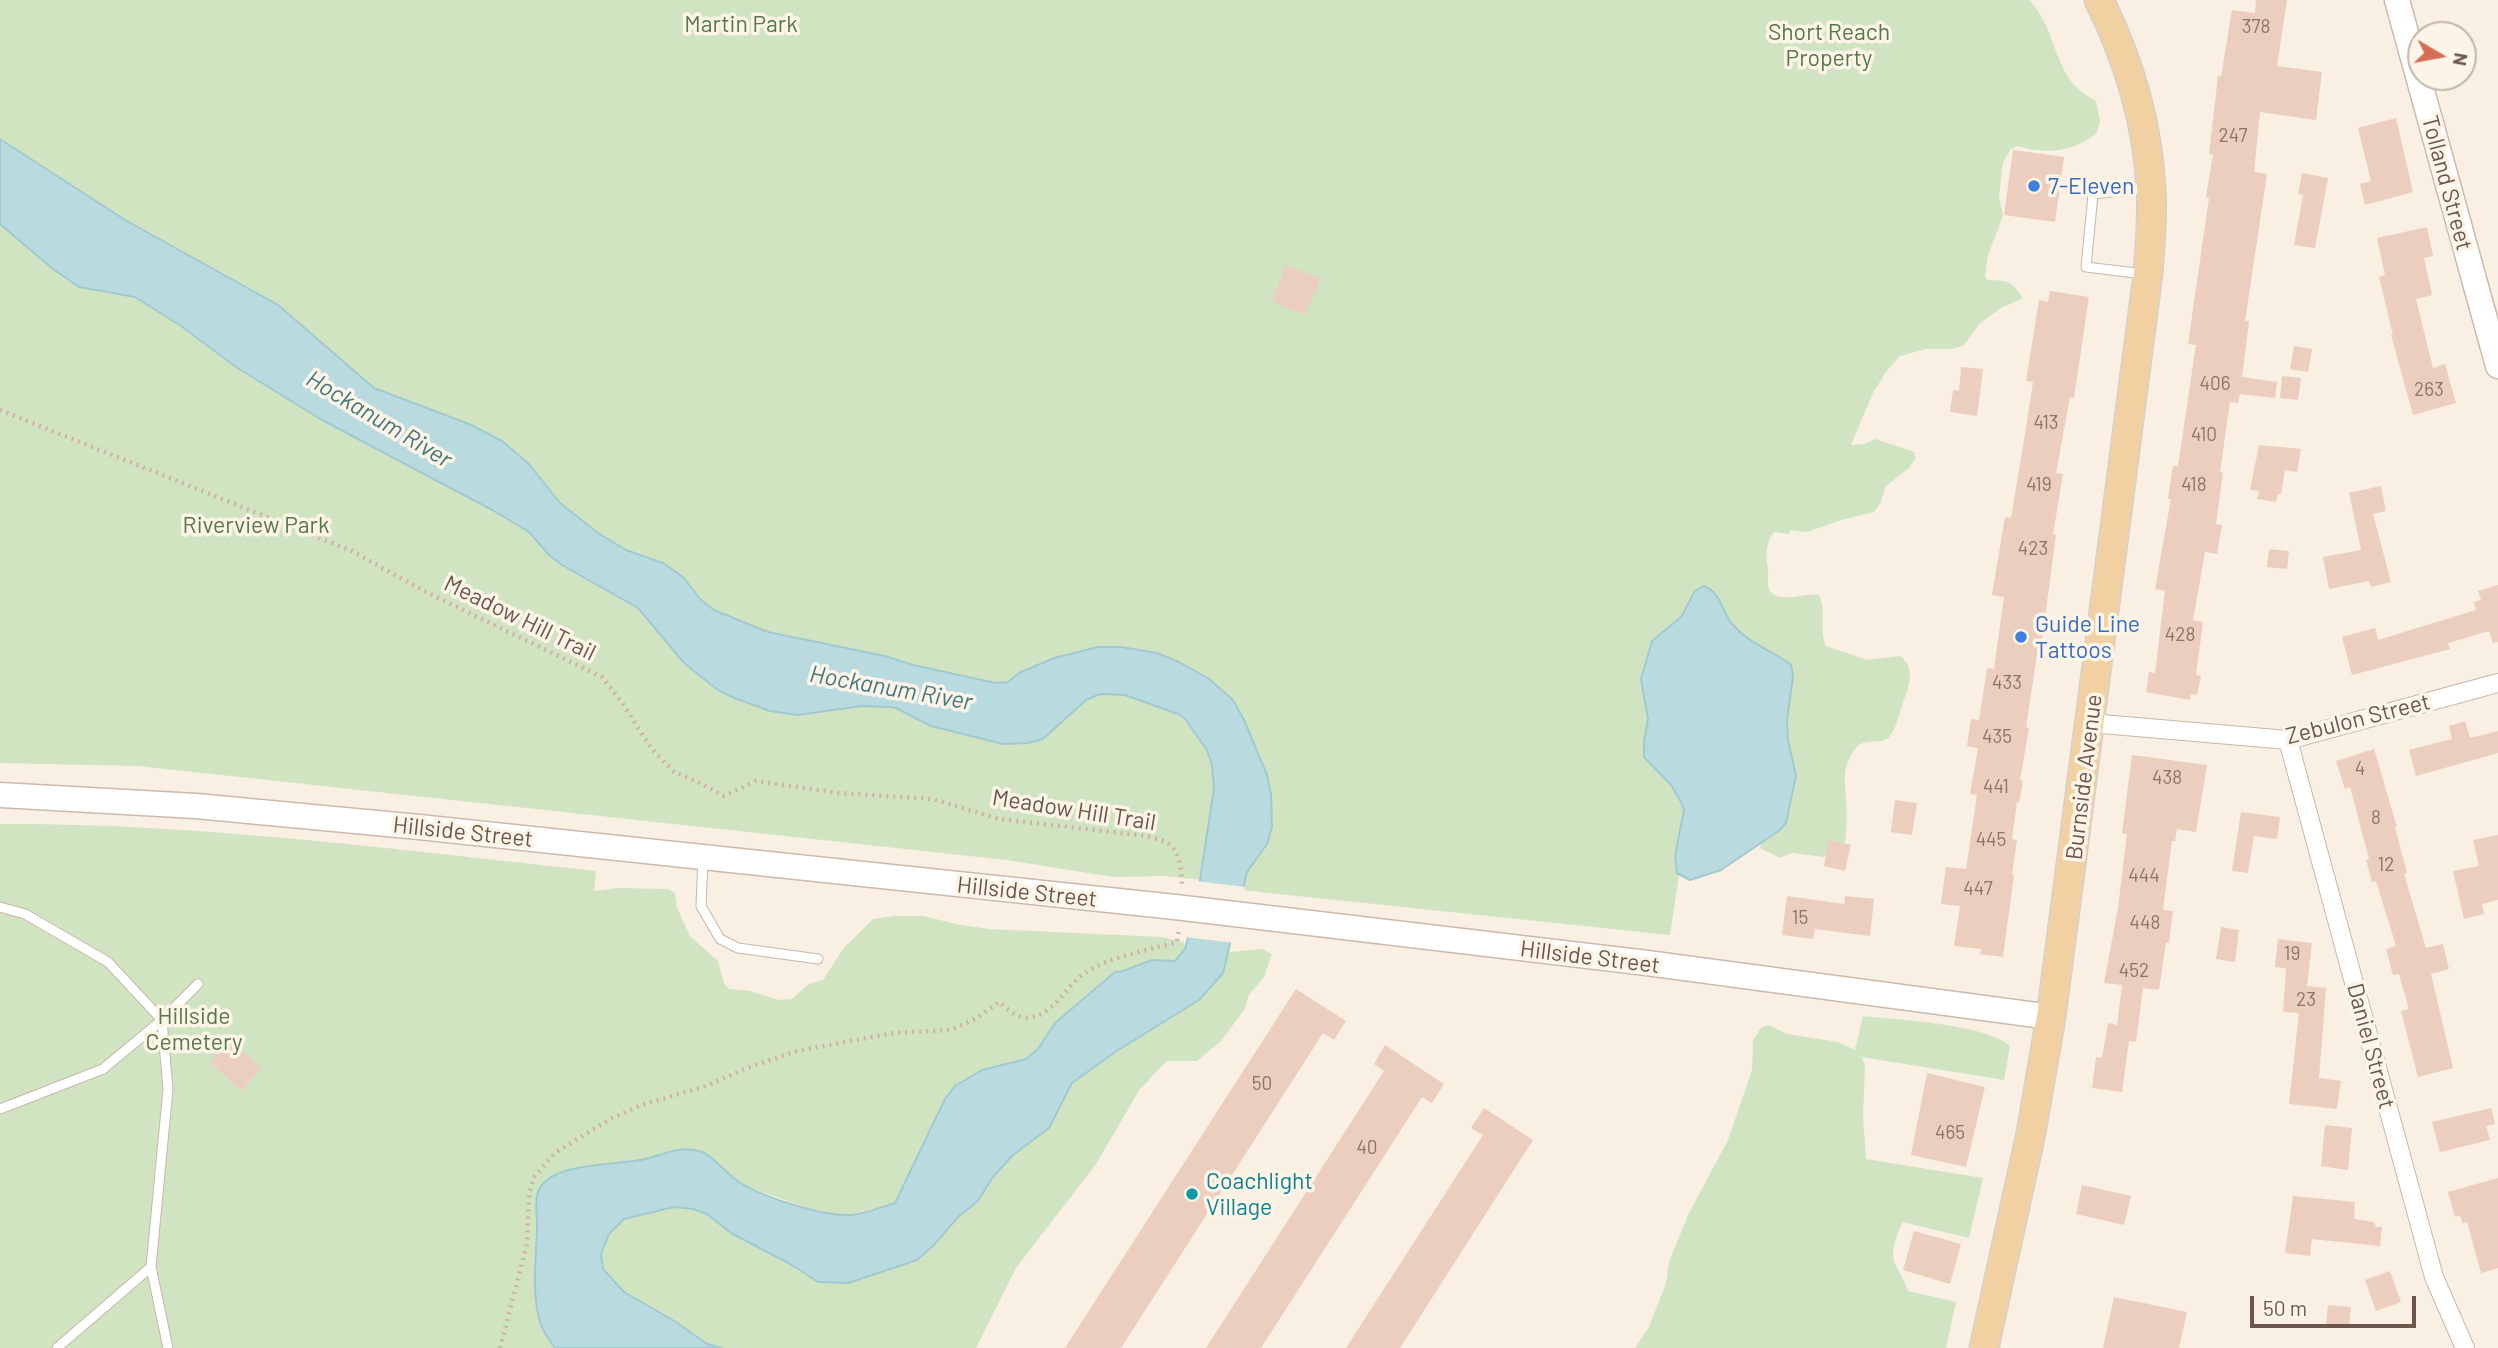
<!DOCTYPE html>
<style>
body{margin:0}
#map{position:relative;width:2498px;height:1348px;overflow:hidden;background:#f9efe2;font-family:Barlow,sans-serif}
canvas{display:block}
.north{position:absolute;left:2407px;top:21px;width:70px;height:70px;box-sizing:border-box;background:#fcf4e7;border:2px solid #c3b5a9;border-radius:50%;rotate:100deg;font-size:19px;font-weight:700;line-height:28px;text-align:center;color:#6d574c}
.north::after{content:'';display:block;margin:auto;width:24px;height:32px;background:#d56e54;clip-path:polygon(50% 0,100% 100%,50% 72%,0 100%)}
.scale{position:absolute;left:2250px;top:1296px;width:166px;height:32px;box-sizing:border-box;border:4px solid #6d574c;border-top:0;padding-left:9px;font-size:21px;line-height:24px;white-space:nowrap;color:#6d574c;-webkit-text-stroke:5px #fcf4e7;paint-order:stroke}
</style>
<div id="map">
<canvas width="2498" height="1348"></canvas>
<div class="north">N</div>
<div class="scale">50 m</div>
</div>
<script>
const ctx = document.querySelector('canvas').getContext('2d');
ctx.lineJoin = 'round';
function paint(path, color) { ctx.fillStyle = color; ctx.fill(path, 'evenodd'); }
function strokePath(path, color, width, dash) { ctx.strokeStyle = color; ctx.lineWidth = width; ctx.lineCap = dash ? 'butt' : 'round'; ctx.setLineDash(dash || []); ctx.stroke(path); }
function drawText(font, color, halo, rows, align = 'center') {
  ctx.font = font + ' Barlow,sans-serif'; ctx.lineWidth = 7; ctx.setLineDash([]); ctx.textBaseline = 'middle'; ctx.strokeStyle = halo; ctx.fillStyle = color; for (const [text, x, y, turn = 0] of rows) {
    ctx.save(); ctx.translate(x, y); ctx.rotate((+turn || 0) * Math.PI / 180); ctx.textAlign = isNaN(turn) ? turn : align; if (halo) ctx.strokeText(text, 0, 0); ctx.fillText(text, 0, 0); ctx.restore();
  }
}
const green = new Path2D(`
 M0,0H2029C2051,22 2053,55 2070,80C2077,90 2086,95 2096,101L2100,121L2097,133C2071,153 2047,154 2017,146L2010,150L2003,162L1999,196L2003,216L1988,255L1985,277L1988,280C2010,281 2010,280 2023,298L2001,308L1980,323L1964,345L1952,349H1926L1900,356L1886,372L1873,393L1851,445L1864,444L1875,439L1915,452V459L1909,468L1886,486L1881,502L1874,512L1841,520L1807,532L1790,530L1789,534L1774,532C1766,543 1765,556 1768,569C1769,575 1767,581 1768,586C1774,607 1805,592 1819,595C1827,612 1819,630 1826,646L1867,660L1900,656C1918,668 1907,691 1902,706C1898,716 1897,727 1890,736C1879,750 1861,728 1848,762C1842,776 1846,785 1846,799C1847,813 1847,828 1845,842L1824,857L1792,853L1780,858L1760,848L1761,843L1780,830L1793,795L1796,776L1788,740L1787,712L1792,668L1782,658L1677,873L1679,875L1670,935L1231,889V883L1163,876L1113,877L1007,860L138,766L0,763ZM1695,591L1718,598L1726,616L1736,629L1676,621L1684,614Z
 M0,824C199,823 398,850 596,871L594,891L618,888L668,889L675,893L677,908L690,936L718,961L724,983L729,989L750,991L778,1000L792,999L809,984L823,980L843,949L873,919L895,916H923L961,925L989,929L1162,937L1184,942L1185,949L1175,961L1152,960L1123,971L1115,972L1055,1023L1038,1049L1026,1059L982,1070L945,1099L896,1203L852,1215L822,1213L750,1188L737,1181L703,1152L673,1151L643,1160L580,1167L536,1203C540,1243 529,1285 541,1324C544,1332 550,1340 555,1348H0Z
 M1263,949L1272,954L1264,977L1249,995L1244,1010L1221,1041L1197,1061H1167L1140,1089L1096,1164L1016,1268L976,1348H722L707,1344L676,1322L624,1292L603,1269L601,1254L609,1234L624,1219L674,1207L693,1209L707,1214L731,1233L792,1265L818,1282L934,1245L959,1216L977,1202L993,1177L1013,1155L1049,1128L1072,1083L1223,973L1229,952Z
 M1863,1016C1898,1020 1986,1024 2010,1046L2004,1080L1862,1057L1865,1065L1863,1118L1866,1159L1983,1178L1969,1238L1903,1222C1897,1233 1889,1254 1896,1266C1901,1276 1904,1279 1908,1291L1956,1302L1946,1348H1635L1649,1327L1666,1283L1669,1262L1689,1213L1728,1140L1752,1070L1753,1040L1761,1028L1768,1025L1788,1034L1838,1042L1855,1050Z`);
const water = new Path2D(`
 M0,139L125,220L278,305L374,388L469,424L502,441L529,464L560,503L598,533L626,550L663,563L683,577L701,600L714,610L768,632L885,656L913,665L996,683L1008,682L1019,673L1054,658L1098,647H1121L1157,653L1179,662L1209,679L1233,700L1244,720L1267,775L1271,794L1272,827L1267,844L1247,872L1223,973L1199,1000L1115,1052L1072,1083L1049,1128L1013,1155L993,1177L977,1202L959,1216L934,1245L917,1260L848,1283L818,1282L792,1265L731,1233L707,1214L693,1209L674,1207L624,1219L609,1234L601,1254L603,1269L624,1292L676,1322L707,1344L722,1348H555C550,1341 544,1333 541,1325C531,1295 536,1261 537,1230C538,1217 533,1200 540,1188C556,1161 618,1166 645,1159C663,1155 682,1144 702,1152C715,1157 726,1174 739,1182C762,1197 822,1216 849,1215C864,1215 881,1207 895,1203L945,1099L955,1086L982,1070L1026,1059L1038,1049L1055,1023L1115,972L1123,971L1152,960L1175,961L1185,949L1196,906L1214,788L1212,765L1207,750L1185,719L1178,714L1125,695L1100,694L1086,700L1043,739L1028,743L1003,744L931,726L896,708L888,707L862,706L798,715L770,711L732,697L718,690L685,664L638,608L562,565L549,555L529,532L494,511L322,420L236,367L181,326L135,297L79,287L53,269L0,224Z
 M1703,586C1720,590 1722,612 1732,624C1749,644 1772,650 1791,665L1793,677L1787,720L1788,740L1796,776L1786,823L1780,830L1721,870L1690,880L1677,873L1675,856L1684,810L1681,802L1671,785L1644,757V741L1648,719L1641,679L1652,641L1681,617L1695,591Z`);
const pier = new Path2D(`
 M1196,881L1245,887L1235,943L1184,937Z`);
const building = new Path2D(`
 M2256,0H2287L2277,66L2322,72L2316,120L2260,112L2254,172L2267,174L2245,321H2249L2242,377L2277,382L2275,398L2240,394L2238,403L2230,402L2220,472L2223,473L2216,524L2222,525L2217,554L2205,552L2193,620L2203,622L2196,675L2201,676L2197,695L2191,694L2190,700L2146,692L2149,672L2155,673L2165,591L2155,589L2171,499H2168L2173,466H2178L2196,345L2188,344L2209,198L2206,197L2213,155L2209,154L2218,76L2221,77L2232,10L2255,13Z
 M2396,118L2413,192L2365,205L2360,184L2371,181L2358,128Z
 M2013,150L2064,157L2055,222L2004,215Z
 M2302,173L2328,178L2315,248L2294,245L2303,195L2298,194Z
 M2427,227L2433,256L2424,258L2432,295L2416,299L2433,368L2445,364L2456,403L2413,415L2391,335H2393L2379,277L2385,275L2377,238Z
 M1286,265L1320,279L1305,315L1272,301Z
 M2050,291L2089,297L2074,398L2070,397L2056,473L2063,474L2053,534L2056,535L2040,655L2037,654L2026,727L2029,728L2020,780L2023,781L2019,803L2017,802L2012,839L2017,840L2012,875H2014L2003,957L1980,954L1981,949L1954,946L1960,906L1941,904L1946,867L1966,869L1977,795L1970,794L1978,748L1967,746L1971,719L1979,720L1987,668L1994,669L2004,597L1992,595L2005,517L2011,518L2024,440L2033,382L2026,381L2039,300L2048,302Z
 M2294,346L2312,349L2308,372L2290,369Z
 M1961,367L1983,369L1977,416L1950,412L1953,390L1959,391Z
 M2282,376L2301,378L2298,400L2280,398Z
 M2259,445L2301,449L2297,472L2285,470L2281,494H2278L2276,502L2257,499L2259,491L2250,490Z
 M2381,486L2386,511L2373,514L2391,582L2371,587L2369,581L2329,589L2323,557L2361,550L2349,493Z
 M2269,549L2289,551L2287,569L2267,567Z
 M2498,585V642L2493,643L2489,631L2448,643L2450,649L2352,675L2342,637L2375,628L2378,640L2476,610L2474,602L2481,600L2478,591Z
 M2465,721L2470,738L2498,731V753L2416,776L2409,750L2452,739L2449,726Z
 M2374,749L2397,827H2395L2407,873L2404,874L2426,948L2443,944L2449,969L2431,974L2453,1068L2418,1077L2401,1011L2409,1009L2399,974L2393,975L2386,949L2396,946L2376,881L2372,882L2366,860L2369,859L2350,787L2345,789L2336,761Z
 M2132,755L2207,765L2196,832L2177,829L2175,841H2172L2163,910L2173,911L2169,943L2166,942L2159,990L2143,988L2136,1042L2129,1041L2122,1092L2092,1088L2096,1057L2102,1058L2108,1023L2117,1025L2122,985L2104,983L2118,908L2127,834L2122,833Z
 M1895,800L1917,803L1912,835L1891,832Z
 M2241,812L2280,817L2277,839L2254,836L2248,873L2232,871Z
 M2498,835V900L2482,904L2484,914L2464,919L2453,871L2479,866L2473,840Z
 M1829,840L1851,845L1845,871L1824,866Z
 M1787,896L1844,904L1845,896L1874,899L1870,936L1815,929L1813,939L1782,935Z
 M2221,927L2239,930L2235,962L2216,959Z
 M2278,939L2312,943L2307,986L2326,988L2319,1078L2341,1081L2337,1109L2289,1104L2299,1013L2283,1012L2286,968L2275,967Z
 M1296,989L1346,1021L1334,1040L1323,1033L1121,1348H1065Z
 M230,1040L261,1068L241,1091L210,1062Z
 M1385,1045L1444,1084L1432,1103L1422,1097L1261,1348H1206L1384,1071L1374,1064Z
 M1927,1073L1985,1087L1966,1167L1911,1155Z
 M1484,1108L1533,1140L1400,1348H1346L1483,1135L1471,1128Z
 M2491,1108L2495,1124L2486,1126L2490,1140L2440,1152L2432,1122Z
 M2325,1125L2352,1128L2348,1170L2321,1166Z
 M2498,1178V1268L2481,1273L2467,1222L2462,1223L2460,1215L2455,1217L2448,1192Z
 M2082,1185L2131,1196L2124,1225L2076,1214Z
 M2293,1196L2355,1202L2354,1219L2374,1222L2376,1227H2382L2380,1246L2312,1239L2310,1256L2285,1253Z
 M1914,1231L1961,1244L1950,1284L1903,1270Z
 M2390,1271L2401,1302L2376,1311L2365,1280Z
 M2114,1297L2187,1312L2179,1348H2103Z
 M2328,1305L2351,1307L2349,1328L2326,1326Z`);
const path = new Path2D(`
 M0,410L352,551L422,590L602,677L621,701L651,748L674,772L696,781L724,796L756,781L839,793L933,799L999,819L1147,836C1153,838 1163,840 1169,844C1181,853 1182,874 1182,887
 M500,1348L527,1244L529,1194L534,1177L556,1152L612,1118L642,1105L706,1086L747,1068L797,1051L894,1033L951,1030L977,1018L999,1002C1009,1010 1018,1020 1032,1017C1055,1013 1066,986 1085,973C1107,957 1150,950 1177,942L1179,928`);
const lane = new Path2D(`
 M2144,274L2086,267L2093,194L2146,188
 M703,859L701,906L720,939L738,948L818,959
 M0,907L25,914L108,962L162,1020L198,984
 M162,1020L168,1089L151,1267L168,1348
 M0,1109L103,1069L162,1020
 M57,1348L151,1267`);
const street = new Path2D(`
 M2090,723L2288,740L2498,683
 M2288,740L2434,1277L2465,1348`);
const secondary = new Path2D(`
 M2397,0L2498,366
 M0,795L196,806L419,827L1175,907
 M1260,917L1647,963L2051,1017`);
const primary = new Path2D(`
 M1984,1348L2031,1133L2051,1017L2148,274C2150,245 2153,216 2151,187C2147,122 2128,58 2099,0`);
const secondaryBridge = new Path2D(`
 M1175,907L1260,917`);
const markers = [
 [2034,186,7,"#3f7fe0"],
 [2021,637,7,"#3f7fe0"],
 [1192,1194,7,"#0f9aa8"]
];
const numberNames = [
 ["378",2256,27],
 ["247",2233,136],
 ["406",2215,384],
 ["263",2429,390],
 ["413",2046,423],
 ["410",2204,435],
 ["419",2039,485],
 ["418",2194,485],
 ["423",2033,549],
 ["428",2180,635],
 ["433",2007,683],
 ["435",1997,737],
 ["4",2360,769],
 ["438",2167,778],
 ["441",1996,787],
 ["8",2376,818],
 ["445",1991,840],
 ["12",2386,865],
 ["444",2144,876],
 ["447",1978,889],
 ["15",1800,918],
 ["448",2145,923],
 ["19",2292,954],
 ["452",2134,971],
 ["23",2306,1000],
 ["50",1262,1084],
 ["465",1950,1133],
 ["40",1367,1148]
];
const parkNames = [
 ["Martin Park",741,24],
 ["Short Reach",1829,32],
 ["Property",1829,58],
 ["Riverview Park",256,525],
 ["Hillside",194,1016],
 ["Cemetery",194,1042]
];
const streetNames = [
 ["Tolland Street",2447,183,75],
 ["Meadow Hill Trail",520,618,26],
 ["Zebulon Street",2358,719,-14],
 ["Burnside Avenue",2084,777,-83],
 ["Meadow Hill Trail",1074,810,9],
 ["Hillside Street",463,832,6],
 ["Hillside Street",1027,892,6],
 ["Hillside Street",1590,957,7],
 ["Daniel Street",2371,1046,75]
];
const shopNames = [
 ["7-Eleven",2048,186],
 ["Guide Line",2035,624],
 ["Tattoos",2035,650]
];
const cultureNames = [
 ["Coachlight",1206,1181],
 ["Village",1206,1207]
];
const waterNames = [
 ["Hockanum River",379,419,31],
 ["Hockanum River",891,688,10]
];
paint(green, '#d1e4c2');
paint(water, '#b9dbe0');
strokePath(water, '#a1cad0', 2);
paint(pier, '#f9efe2');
paint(building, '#ebcebd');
strokePath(lane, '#c8b7ab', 11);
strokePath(street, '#c8b7ab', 20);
strokePath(secondary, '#cdb9ab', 27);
strokePath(primary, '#d6d0cd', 31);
strokePath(path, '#cfb2a1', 4.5, [2, 5]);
strokePath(lane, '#fff', 9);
strokePath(street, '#fff', 18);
strokePath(secondary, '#fff', 24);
strokePath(primary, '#f1d1a1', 28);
strokePath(secondaryBridge, '#cdb9ab', 27, []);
strokePath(secondaryBridge, '#fff', 24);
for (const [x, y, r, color] of markers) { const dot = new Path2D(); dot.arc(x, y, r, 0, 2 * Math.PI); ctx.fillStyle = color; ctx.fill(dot); strokePath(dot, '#fcf4e7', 2.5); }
drawText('19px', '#8c7568', null, numberNames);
drawText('23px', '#577848', '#fcf4e7', parkNames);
drawText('23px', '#6d574c', '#fcf4e7', streetNames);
drawText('23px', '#366cbe', '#fcf4e7', shopNames, 'left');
drawText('23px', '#0d838f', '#fcf4e7', cultureNames, 'left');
drawText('italic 24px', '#48777f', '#fcf4e7', waterNames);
</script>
